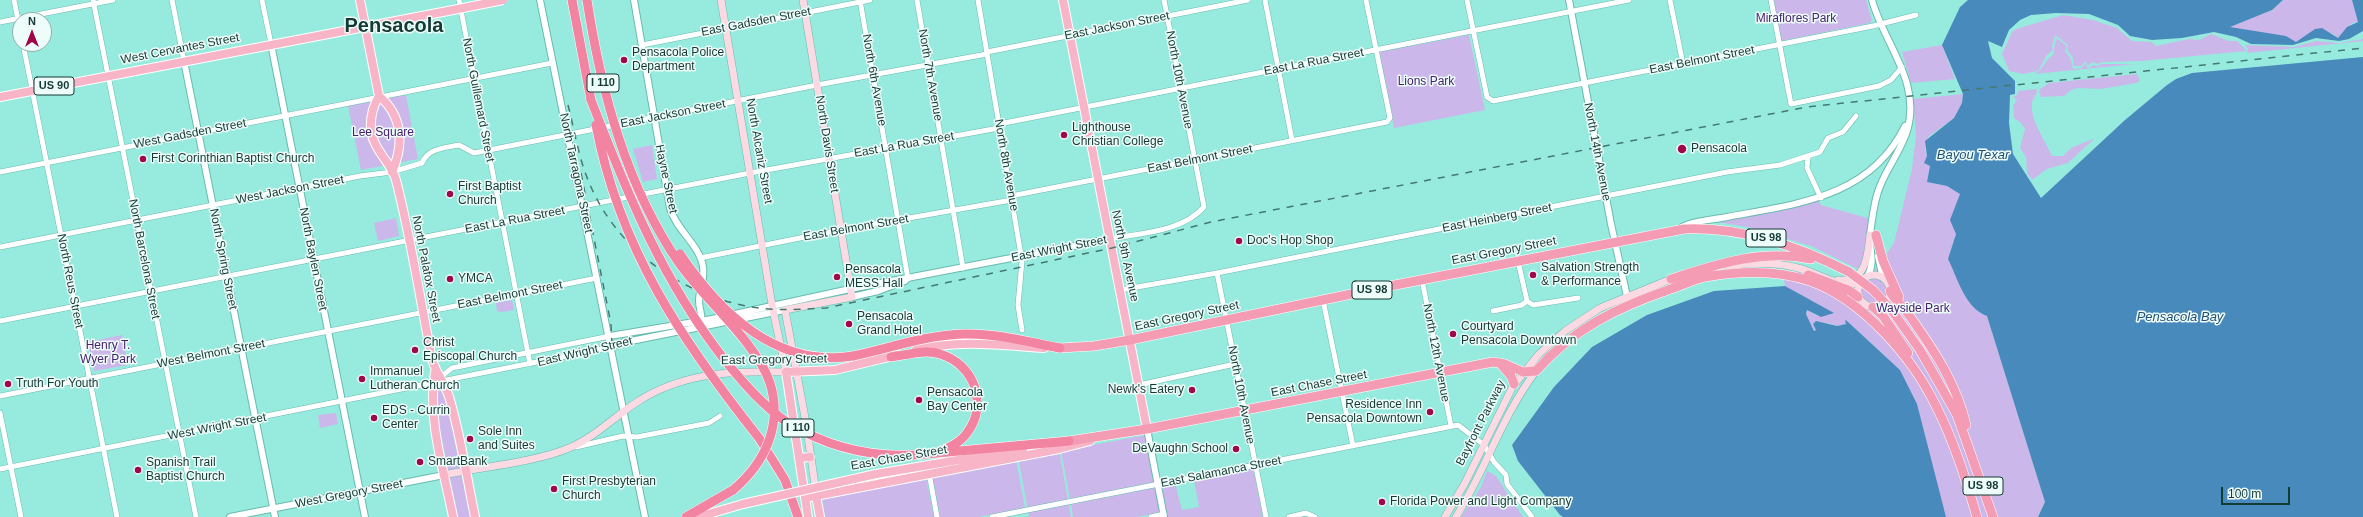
<!DOCTYPE html>
<style>
body{margin:0}
#map{position:relative;width:2363px;height:517px;overflow:hidden;background:#97ebde;font-family:Helvetica,sans-serif}
canvas{display:block}
.north{position:absolute;left:12px;top:12px;width:40px;height:40px;box-sizing:border-box;background:#eefdfa;border:1px solid #97afab;border-radius:50%;rotate:0deg;font-size:11px;font-weight:700;line-height:16px;text-align:center;color:#153934}
.north::after{content:'';display:block;margin:auto;width:14px;height:18px;background:#a0074b;clip-path:polygon(50% 0,100% 100%,50% 72%,0 100%)}
.scale{position:absolute;left:2221px;top:487px;width:69px;height:18px;box-sizing:border-box;border:2px solid #153934;border-top:0;padding-left:5px;font-size:12px;line-height:14px;white-space:nowrap;color:#153934;-webkit-text-stroke:3px #eefdfa;paint-order:stroke}
</style>
<div id="map">
<canvas width="2363" height="517"></canvas>
<div class="north">N</div>
<div class="scale">100 m</div>
</div>
<script>
const ctx = document.querySelector('canvas').getContext('2d');
ctx.lineJoin = 'round';
function paint(path, color) { ctx.fillStyle = color; ctx.fill(path, 'evenodd'); }
function strokePath(path, color, width, dash) { ctx.strokeStyle = color; ctx.lineWidth = width; ctx.lineCap = dash ? 'butt' : 'round'; ctx.setLineDash(dash || []); ctx.stroke(path); }
function drawText(font, color, halo, rows, align = 'center') {
  ctx.font = font + ' Helvetica,sans-serif'; ctx.lineWidth = 3; ctx.setLineDash([]); ctx.textBaseline = 'middle'; ctx.strokeStyle = halo; ctx.fillStyle = color; for (const [text, x, y, turn = 0] of rows) {
    ctx.save(); ctx.translate(x, y); ctx.rotate((+turn || 0) * Math.PI / 180); ctx.textAlign = isNaN(turn) ? turn : align; if (halo) ctx.strokeText(text, 0, 0); ctx.fillText(text, 0, 0); ctx.restore();
  }
}
const green = new Path2D(`
 M1773,0H1866L1872,20L1870,23L1781,41Z
 M2283,0H2352L2358,22L2352,23L2338,38L2332,33L2296,42L2229,27L2272,10Z
 M2063,15L2093,20L2117,28L2132,41L2151,42L2156,46L2189,39L2199,40L2211,34L2229,41H2237L2247,51L2141,61L2102,62L2098,64L2093,62L2087,66L2086,61L2081,66H2073V58L2067,50L2068,45L2055,35L2052,46L2053,50L2047,55L2038,71L2023,74L2009,71L2002,54L2012,32L2016,29Z
 M1469,35L1485,110L1394,128L1379,52Z
 M2056,38L2067,46L2065,51L2071,59L2073,69L2081,68L2085,64L2088,68L2093,65L2097,66L2102,64H2135L2034,74C2043,71 2045,59 2053,55Z
 M2363,39V41L2247,53L2248,49L2245,45L2294,47L2316,41L2339,43Z
 M1942,45L1955,79L1911,83L1902,52Z
 M2137,74L2140,81L2136,83L2101,89L2078,88L2071,90L2064,96L2041,97L2039,92L2040,89L2049,83Z
 M2037,89C2037,95 2033,97 2032,103C2030,120 2045,140 2052,156H2063L2071,148L2095,138L2068,163L2047,169L2032,180L2027,173L2026,157L2020,148L2025,129L2020,122L2014,118L2013,106L2017,100L2013,97L2017,95L2018,91Z
 M1963,94L1962,103L1954,118L1928,137L1925,149L1930,166L1927,182L1947,186L1961,194L1951,220L1956,234L1950,252L1980,313L1987,315L2045,502L2038,517H1946L1900,370L1847,321L1846,324L1837,326L1828,323L1814,331L1806,314L1807,310L1817,316L1833,313L1785,286L1783,274C1806,266 1832,284 1853,293L1869,279L1894,243L1912,169L1916,135L1913,99Z
 M406,95L418,159L361,170L348,106Z
 M652,145L657,179L643,182L633,149Z
 M1819,201L1821,205L1871,219L1865,260L1858,269L1811,246L1747,227L1717,222Z
 M396,218L399,236L378,241L374,223Z
 M512,300L514,310L501,312L497,311L496,303Z
 M122,335L128,365L94,371L88,342Z
 M441,387L448,408L470,517H458L436,410L435,388Z
 M336,413L338,424L320,428L318,415Z
 M1146,435L1155,482L1070,499L1061,451Z
 M1059,449L1071,517H1029L1018,456Z
 M1016,459L1025,508L978,517H940L932,475Z
 M1253,468L1263,517H1167L1161,486L1175,483L1182,510L1199,507L1194,480Z
 M1487,471L1496,476L1523,517H1461L1481,487Z
 M926,478L934,517H825L822,498Z
 M1156,487L1161,512L1137,517H1073L1071,504Z`);
const water = new Path2D(`
 M1968,0H2283L2272,10L2230,27L2286,36L2296,42L2315,29L2322,28L2338,38L2347,27L2358,22L2352,0H2363V31L2349,39L2339,41L2316,38L2293,45L2251,44L2236,37L2214,32L2182,38L2152,40L2130,36L2118,25L2089,14L2056,13L2031,15L2020,20L2009,30L2002,47L1988,41L1992,58L2015,81V94L2010,95L2009,123L2013,154L2041,198L2125,120L2167,85L2176,79L2192,73L2363,57V517H2038L2045,502L1987,316C1965,308 1958,279 1948,259L1956,234L1950,220L1960,194L1947,186L1927,182L1930,166L1924,163L1927,156L1925,141L1954,118L1962,103L1963,94L1942,45L1960,7Z
 M1785,286L1834,313L1821,317L1807,310L1806,314L1814,331L1816,330L1813,324L1816,321L1837,326L1846,324L1845,320L1847,321L1900,370L1917,404L1946,517H1563L1560,515L1518,461L1512,445L1554,387L1592,347L1647,315L1714,291Z`);
const minor = new Path2D(`
 M14,0L20,30
 M93,0L196,517
 M172,0L184,61
 M262,0L271,44
 M459,0L530,364
 M860,0L908,279
 M917,0L963,268
 M978,0L1022,261L1018,305L1022,330
 M1265,0L1292,140
 M1467,0L1487,97L1493,101L1873,26L1916,15
 M1670,0L1683,64
 M1771,0L1791,104L1879,86L1891,80L1902,67
 M0,22L113,0
 M23,44L117,517
 M642,45L870,0
 M987,52L1248,0
 M999,124L1629,0
 M1808,158L1807,168L1821,198
 M0,172L552,63
 M1011,196L1387,122L1390,118L1366,0
 M1110,239C1141,233 1182,232 1204,207L1164,0
 M0,247L360,176L392,172L422,163C428,148 445,148 459,145L474,153L817,85L987,54
 M700,258L840,230L1012,200
 M1518,261L1527,301
 M1217,273L1266,517
 M1422,280L1451,426
 M1120,290L1217,273L1727,172L1780,165L1820,152L1828,138L1843,132L1856,116
 M1323,300L1353,446
 M1527,301L1533,305L1578,298
 M1493,311L1522,305L1527,301
 M0,321L750,173L999,128
 M438,379L452,368L610,336
 M1139,385L1235,364
 M0,396L597,278
 M0,413L21,517
 M576,447L623,436L637,437L709,423L720,416
 M0,469L612,347
 M929,473L937,517
 M992,517L1458,425L1484,445L1494,462L1506,475L1507,484L1532,517
 M1151,517L1164,514
 M1289,517L1306,513L1315,517`);
const tertiary = new Path2D(`
 M540,0L645,517
 M634,0L670,208C676,230 700,245 703,267C705,279 699,290 699,301C699,309 703,316 701,323
 M1569,0L1611,224L1628,301
 M271,44L365,517
 M184,61L275,517
 M1682,227C1695,220 1713,220 1727,217C1796,204 1870,198 1905,126
 M1878,256L1883,278
 M1867,277C1876,262 1869,251 1870,236C1871,225 1873,213 1875,203C1880,176 1899,156 1907,131C1922,82 1884,44 1872,0
 M852,297L878,291L905,281
 M610,336L712,319L850,289L1110,239
 M612,347L621,343L785,310
 M1147,429L1164,517
 M230,517L444,475`);
const secondary = new Path2D(`
 M803,0L852,297L785,310L806,423L816,492
 M1727,266C1750,263 1776,262 1798,268C1819,273 1839,289 1861,282
 M1858 291a16 16 0 1 1 32 0a16 16 0 1 1-32 0Z
 M1838,280C1866,284 1868,255 1870,235
 M444,475C482,467 536,462 569,448C595,437 614,417 637,402C683,372 733,371 786,372L772,305L721,0
 M1445,517L1465,483L1513,386L1539,354L1565,331L1600,308L1676,277
 M1456,517C1486,469 1502,416 1536,371`);
const primary = new Path2D(`
 M360,0L379,96C403,116 404,145 392,172
 M1063,0L1147,429
 M379,96C373,106 370,119 371,131C374,151 391,162 396,180C411,238 420,299 432,359C436,374 446,384 450,400C461,438 467,478 475,517
 M0,97L453,10
 M916,350C959,339 1000,345 1044,348
 M435,372C427,419 444,471 453,517
 M799,458L810,457
 M876,474L1023,449
 M816,496L820,517
 M805,498L1059,449L1090,441
 M698,517L743,504
 M808,517L786,372L835,370L897,355`);
const trunk = new Path2D(`
 M1876,235L1883,261L1899,297
 M1808,275L1850,291L1858,297
 M1671,279C1718,264 1761,249 1811,259
 M1890,291C1895,301 1903,306 1909,315C1933,349 1957,384 1966,425
 M1873,307L1883,316L1908,353
 M1893,312L1920,350L1957,415L1993,517
 M1060,348L1094,346L1130,340L1390,286L1684,229C1742,226 1798,246 1849,272
 M1500,363L1511,376L1514,384
 M1069,441L1147,429L1493,362L1505,364L1523,372L1536,371C1573,329 1616,308 1668,290C1680,286 1693,280 1705,277C1739,271 1777,270 1810,281C1863,300 1912,357 1936,406C1954,441 1966,480 1977,517`);
const motorway = new Path2D(`
 M572,0L591,100
 M853,356C890,348 926,335 964,334C996,333 1028,342 1060,348
 M891,357C907,355 925,349 940,354C974,364 989,404 967,433C960,443 948,448 937,453
 M759,438L785,480L798,517
 M926,454L1069,441
 M686,517L733,490`);
const rail = new Path2D(`
 M568,105C575,132 579,161 591,187C620,253 688,299 759,308C782,311 804,309 826,308L1112,248L1211,222L1807,107L2363,48
 M581,173L611,324L612,347`);
const primaryBridge = new Path2D(`
 M453,10L503,0
 M743,504L876,474`);
const trunkBridge = new Path2D(`
 M1849,272L1873,290L1893,312`);
const motorwayBridge = new Path2D(`
 M587,0C601,91 626,186 679,263C704,299 757,343 770,383C783,425 765,463 733,490
 M591,100C627,193 662,280 724,359C743,383 763,406 788,423C831,449 877,459 926,454
 M596,125C619,248 682,341 759,438
 M680,254C720,313 776,368 853,356`);
const markers = [
 [624,60,4,"#a0074b"],
 [1064,135,4,"#a0074b"],
 [1682,149,5,"#a0074b"],
 [143,159,4,"#a0074b"],
 [450,194,4,"#a0074b"],
 [1239,241,4,"#a0074b"],
 [1533,275,4,"#a0074b"],
 [837,277,4,"#a0074b"],
 [450,279,4,"#a0074b"],
 [849,324,4,"#a0074b"],
 [1453,334,4,"#a0074b"],
 [415,350,4,"#a0074b"],
 [362,379,4,"#a0074b"],
 [8,384,4,"#a0074b"],
 [1192,390,4,"#a0074b"],
 [919,400,4,"#a0074b"],
 [1430,412,4,"#a0074b"],
 [374,418,4,"#a0074b"],
 [470,439,4,"#a0074b"],
 [1236,449,4,"#a0074b"],
 [420,462,4,"#a0074b"],
 [138,470,4,"#a0074b"],
 [554,489,4,"#a0074b"],
 [1382,502,4,"#a0074b"]
];
const shields = [
 [603,83,32],
 [54,86,40],
 [1766,238,40],
 [1372,290,40],
 [798,428,32],
 [1983,486,40]
];
const shieldNames = [
 ["I 110",603,83],
 ["US 90",54,86],
 ["US 98",1766,238],
 ["US 98",1372,290],
 ["I 110",798,428],
 ["US 98",1983,486]
];
const parkNames = [
 ["Miraflores Park",1796,19],
 ["Lions Park",1426,82],
 ["Lee Square",383,133],
 ["Wayside Park",1913,309],
 ["Henry T.",108,346],
 ["Wyer Park",108,360]
];
const streetNames = [
 ["East Gadsden Street",756,22,-11],
 ["East Jackson Street",1117,26,-11],
 ["West Cervantes Street",180,49,-11],
 ["East Belmont Street",1702,60,-11],
 ["East La Rua Street",1314,62,-11],
 ["North 7th Avenue",930,75,80],
 ["North 6th Avenue",874,80,80],
 ["North 10th Avenue",1179,80,79],
 ["North Guillemard Street",478,100,79],
 ["East Jackson Street",673,114,-11],
 ["West Gadsden Street",190,134,-11],
 ["North Davis Street",827,144,81],
 ["East La Rua Street",904,145,-10],
 ["North Alcaniz Street",759,151,80],
 ["North 14th Avenue",1597,152,79],
 ["East Belmont Street",1200,159,-11],
 ["North 8th Avenue",1006,165,80],
 ["North Tarragona Street",576,173,78],
 ["Hayne Street",666,179,78],
 ["West Jackson Street",290,190,-11],
 ["East Heinberg Street",1497,218,-11],
 ["East La Rua Street",515,220,-11],
 ["East Belmont Street",856,228,-10],
 ["East Wright Street",1059,249,-11],
 ["East Gregory Street",1504,251,-11],
 ["North 9th Avenue",1125,256,78],
 ["North Barcelona Street",144,259,79],
 ["North Spring Street",223,259,79],
 ["North Baylen Street",313,259,79],
 ["North Palafox Street",426,269,79],
 ["North Reus Street",70,281,79],
 ["East Belmont Street",510,295,-11],
 ["East Gregory Street",1187,316,-12],
 ["East Wright Street",585,352,-13],
 ["North 12th Avenue",1436,353,79],
 ["West Belmont Street",211,354,-11],
 ["East Gregory Street",774,360,-1],
 ["East Chase Street",1319,384,-11],
 ["North 10th Avenue",1241,395,79],
 ["Bayfront Parkway",1481,423,-63],
 ["West Wright Street",217,427,-11],
 ["East Chase Street",899,458,-10],
 ["East Salamanca Street",1221,472,-11],
 ["West Gregory Street",349,494,-11]
];
const poiNames = [
 ["Pensacola Police",632,53],
 ["Department",632,67],
 ["Lighthouse",1072,128],
 ["Christian College",1072,142],
 ["Pensacola",1691,149],
 ["First Corinthian Baptist Church",151,159],
 ["First Baptist",458,187],
 ["Church",458,201],
 ["Doc's Hop Shop",1247,241],
 ["Salvation Strength",1541,268],
 ["& Performance",1541,282],
 ["Pensacola",845,270],
 ["MESS Hall",845,284],
 ["YMCA",458,279],
 ["Pensacola",857,317],
 ["Grand Hotel",857,331],
 ["Courtyard",1461,327],
 ["Pensacola Downtown",1461,341],
 ["Christ",423,343],
 ["Episcopal Church",423,357],
 ["Immanuel",370,372],
 ["Lutheran Church",370,386],
 ["Truth For Youth",16,384],
 ["Newk's Eatery",1184,390,"right"],
 ["Pensacola",927,393],
 ["Bay Center",927,407],
 ["Residence Inn",1422,405,"right"],
 ["Pensacola Downtown",1422,419,"right"],
 ["EDS - Currin",382,411],
 ["Center",382,425],
 ["Sole Inn",478,432],
 ["and Suites",478,446],
 ["DeVaughn School",1228,449,"right"],
 ["SmartBank",428,462],
 ["Spanish Trail",146,463],
 ["Baptist Church",146,477],
 ["First Presbyterian",562,482],
 ["Church",562,496],
 ["Florida Power and Light Company",1390,502]
];
const waterNames = [
 ["Bayou Texar",1973,155],
 ["Pensacola Bay",2180,317]
];
const townNames = [
 ["Pensacola",394,26]
];
paint(green, '#ccb7ea');
paint(water, '#498abd');
strokePath(minor, '#68bbaf', 6);
strokePath(tertiary, '#68bbaf', 8);
strokePath(secondary, '#68bbaf', 8);
strokePath(primary, '#fff', 10);
strokePath(trunk, '#fff', 10);
strokePath(motorway, '#fff', 10);
strokePath(minor, '#fff', 5);
strokePath(tertiary, '#fff', 6);
strokePath(secondary, '#fbdae3', 7);
strokePath(primary, '#f7b5c7', 8);
strokePath(trunk, '#f49cb4', 9);
strokePath(motorway, '#f284a2', 9);
strokePath(rail, '#447971', 1.5, [7, 7]);
strokePath(primaryBridge, '#fff', 10, []);
strokePath(trunkBridge, '#fff', 10, []);
strokePath(motorwayBridge, '#fff', 10, []);
strokePath(primaryBridge, '#f7b5c7', 8);
strokePath(trunkBridge, '#f49cb4', 9);
strokePath(motorwayBridge, '#f284a2', 9);
for (const [x, y, r, color] of markers) { const dot = new Path2D(); dot.arc(x, y, r, 0, 2 * Math.PI); ctx.fillStyle = color; ctx.fill(dot); strokePath(dot, '#eefdfa', 1.5); }
for (const [x, y, w] of shields) { const box = new Path2D(); box.roundRect(x - w / 2, y - 9, w, 18, 3); ctx.fillStyle = '#eefdfa'; ctx.fill(box); strokePath(box, '#153934', 1); }
drawText('bold 11px', '#153934', null, shieldNames);
drawText('12px', '#4a2171', '#eefdfa', parkNames);
drawText('12px', '#153934', '#eefdfa', streetNames);
drawText('12px', '#153934', '#eefdfa', poiNames, 'left');
drawText('italic 13px', '#205074', '#eefdfa', waterNames);
drawText('bold 20px', '#153934', '#eefdfa', townNames);
</script>
